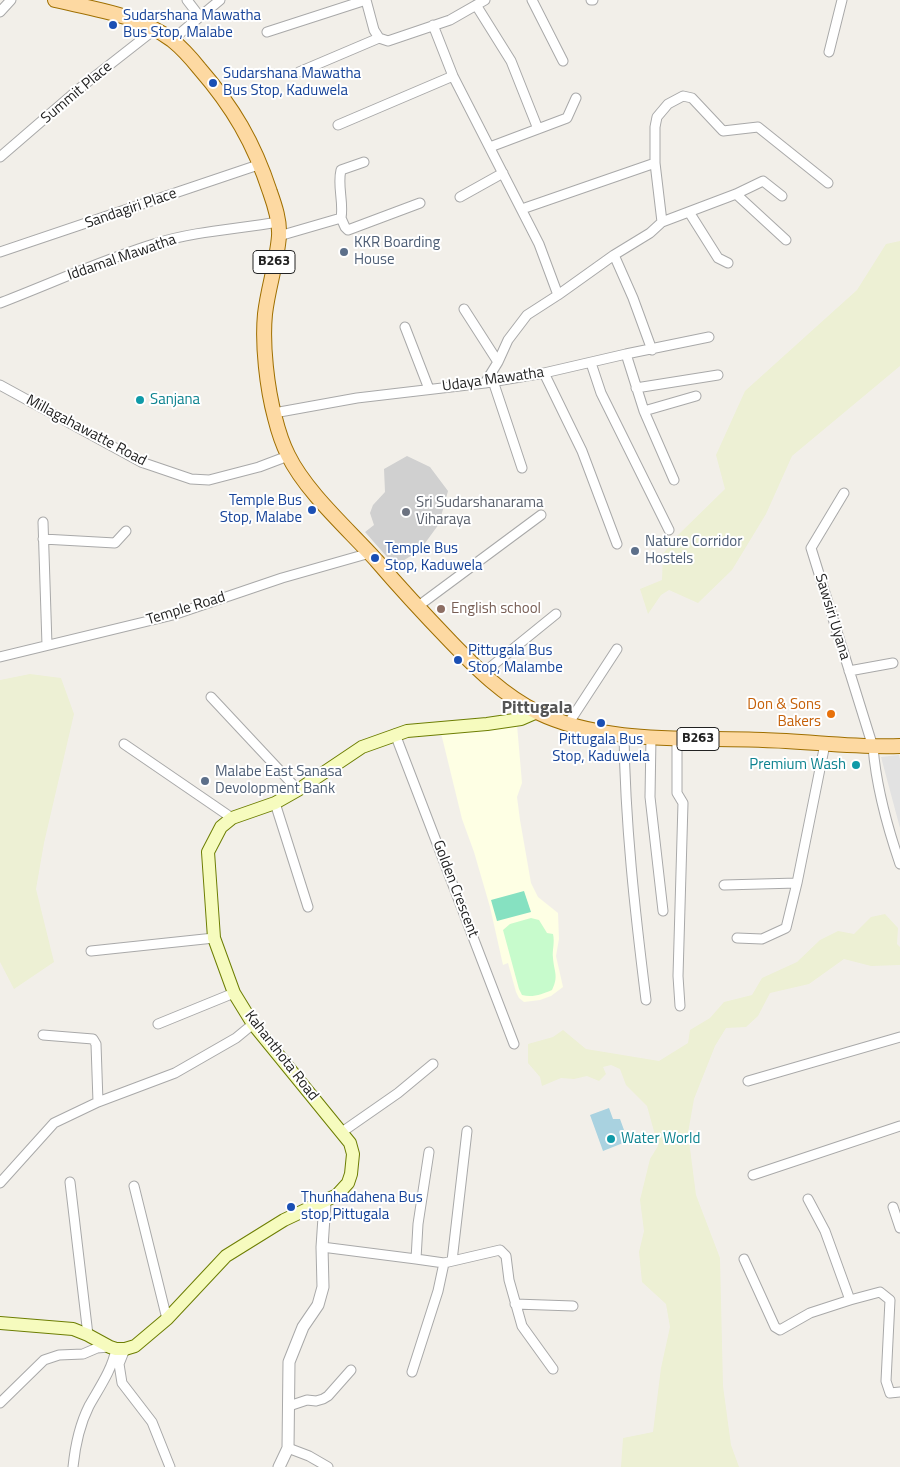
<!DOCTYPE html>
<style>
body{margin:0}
canvas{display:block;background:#f2efe9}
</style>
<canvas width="900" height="1467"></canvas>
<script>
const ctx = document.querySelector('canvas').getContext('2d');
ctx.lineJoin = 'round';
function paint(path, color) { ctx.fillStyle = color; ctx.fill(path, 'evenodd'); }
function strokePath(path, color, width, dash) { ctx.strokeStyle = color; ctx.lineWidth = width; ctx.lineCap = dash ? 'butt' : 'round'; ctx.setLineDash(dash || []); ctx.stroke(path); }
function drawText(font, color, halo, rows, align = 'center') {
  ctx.font = font + ' "Titillium Web",sans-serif'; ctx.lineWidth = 4; ctx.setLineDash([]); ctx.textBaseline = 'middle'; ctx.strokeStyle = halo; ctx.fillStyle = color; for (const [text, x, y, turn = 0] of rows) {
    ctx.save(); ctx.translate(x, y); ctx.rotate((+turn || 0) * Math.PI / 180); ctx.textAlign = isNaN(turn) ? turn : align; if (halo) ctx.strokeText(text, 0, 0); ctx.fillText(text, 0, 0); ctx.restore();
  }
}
const education = new Path2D(`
 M517,725L522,783L517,797L520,820L531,883L538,897L558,913L559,939L556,956L563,987L551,996L540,1000L524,1002L519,998L516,992L508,963L503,965L490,907L474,852L462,819L441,733L468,732L504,728Z`);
const religious = new Path2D(`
 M407,456L430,467L448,491L439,524L420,550L395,566L365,532L374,525L370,513L373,505L385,492L384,469Z`);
const farmland = new Path2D(`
 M900,241V366L792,456L766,514L732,570L698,603L669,590L661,595L648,614L640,589L662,580L663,554L678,535L725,489L716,455L745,391L857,290L886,244Z
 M30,674L61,678L74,714L44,843L36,889L54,962L14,989L0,962V680Z
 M885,914L898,928L897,944L900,947V965L871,966L844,959L809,984L770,993L758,1016L746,1027L726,1028L715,1046L694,1099L688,1133L696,1195L720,1258L723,1386L731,1445L739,1467H621L623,1438L653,1432L661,1368L670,1327L666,1304L642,1282L639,1252L644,1231L640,1200L650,1159L658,1146L647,1106L626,1085L620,1069L611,1065L603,1067L606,1074L599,1081L587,1076L574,1079L561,1078L542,1086L540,1077L528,1063V1044L553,1037L563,1030L586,1049L659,1061L688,1043L690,1030L710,1018L724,1002L752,995L762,978L797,962L820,940L838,931L854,934L871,917Z`);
const park = new Path2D(`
 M531,918L539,920L547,933L553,934C555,943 552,950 553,958C554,972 559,976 552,990C542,994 533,998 522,995L519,989L503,930L510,924Z`);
const pitch = new Path2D(`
 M524,891L531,912L497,921L491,900Z`);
const parking = new Path2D(`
 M899,755L900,759V828L881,757Z`);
const water = new Path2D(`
 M609,1108L613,1119H620L624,1130L620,1131L623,1143L603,1151L590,1115Z`);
const minor = new Path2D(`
 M187,0L200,17
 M366,0L374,30L379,38
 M532,0L563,61
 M591,0H593
 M476,5L511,61L538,129
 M0,12L11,0
 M433,25L453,76L539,244L558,295
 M267,32L366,0
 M172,40L220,0
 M829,52L842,0
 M299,72L379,38L388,41L450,20L485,0
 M338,125L453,76
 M490,147L567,118L576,98
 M0,157L80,88L154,30
 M736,194L786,240
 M460,197L503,173
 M522,209L655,163
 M689,212L718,258L728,263
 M341,218C344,202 337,186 341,170L364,162
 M662,222L655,163V127L657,117L668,104L683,96L692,98L723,131L758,127L828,183
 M279,236L341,218L345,227L348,230L420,203
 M0,252L261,164
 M614,255L633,298L652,350
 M0,303C52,283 104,259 157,243C196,231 238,229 278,222
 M464,309L498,362
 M405,327L429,389
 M626,354L644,411L674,480
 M591,363L601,393L669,530
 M544,373L582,451L617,544
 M493,381L522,468
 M485,383L498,362L508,340L527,315L558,295L614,255L650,233L662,222L736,194L763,181L782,196
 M0,385L141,462L191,479L209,480L259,467L288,456
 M636,388L718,375
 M644,411L696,396
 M274,413L357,398L485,383L544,373L626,354L709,337
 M844,493L811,548L873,747C876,784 888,829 900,864
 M43,522L47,645
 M43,539L115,543L126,531
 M417,607L541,515
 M0,657L173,615L282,578L370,553
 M849,671L893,663
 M482,674L556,614
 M211,697L298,790
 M568,724L617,649
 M395,734L514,1044
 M624,734C625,823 635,912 646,1000
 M651,737L650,797L663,911
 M677,739V793L683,803L678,976L680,1006
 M124,744L232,818
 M275,803L308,907
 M724,885L797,883
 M737,938L762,939L786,928L797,883L825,744
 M91,951L214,938
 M158,1024L234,993
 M43,1035L93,1039L96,1044L98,1102
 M748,1081L900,1037
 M342,1132L398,1093L433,1064
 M753,1175L900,1126
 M70,1182L88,1335
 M0,1183L54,1123L98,1102L175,1073L236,1038L253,1024
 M134,1186L167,1319
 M808,1199L825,1231L850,1300
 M893,1207L900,1228
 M322,1247L416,1259L418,1224L429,1152
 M416,1259L444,1263L500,1250L506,1256L509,1280L522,1326L553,1369
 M744,1259L775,1327L780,1330L810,1313L850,1300L880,1292L890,1300L886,1381L890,1393L900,1392
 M452,1261L467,1131
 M515,1304L573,1306
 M125,1349L119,1364L122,1383L152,1422L170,1467
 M412,1372L438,1291L444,1263
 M0,1403L44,1360L59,1355L83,1354L97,1348L109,1347
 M289,1406L307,1400L316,1401L323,1399L328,1396L351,1370
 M288,1448L309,1456L328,1467
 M73,1467C75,1447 80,1424 89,1406C99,1388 112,1370 116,1349`);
const tertiary = new Path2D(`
 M279,1467L288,1448L289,1362L303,1327L318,1305L323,1287L322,1247L325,1202`);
const secondary = new Path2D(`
 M0,1323L73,1329L88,1335L110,1347L116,1349H125L135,1346L167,1319L226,1256L284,1220L337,1195L348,1183L351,1174L353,1154L350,1143L253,1024L234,993L214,938L208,852L221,827L232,818L275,803L298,790L362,747L407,731L487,724L521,719L537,712`);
const primary = new Path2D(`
 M55,0C94,9 139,15 172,40C182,48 191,58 199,68C233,107 254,143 270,192C275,206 280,221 279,236C277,262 268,288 265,314C262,345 267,388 275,418C278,430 282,443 288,455C306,492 348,529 376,560C400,588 425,615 451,642C477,669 503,695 537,712C605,745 689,737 763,740C809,741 854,748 900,746`);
const markers = [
 [113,25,5,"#1a4fb4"],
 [213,83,5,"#1a4fb4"],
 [344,252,5,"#5c6f8a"],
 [140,400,5,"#0f9aa8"],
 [312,510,5,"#1a4fb4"],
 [406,512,5,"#6b7280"],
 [635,551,5,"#5c6f8a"],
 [375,558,5,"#1a4fb4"],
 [441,609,5,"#8d6e63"],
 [458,660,5,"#1a4fb4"],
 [831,714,5,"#e8710a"],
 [601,723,5,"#1a4fb4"],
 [856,765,5,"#0f9aa8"],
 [205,781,5,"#5c6f8a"],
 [611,1139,5,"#0f9aa8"],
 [291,1207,5,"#1a4fb4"]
];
const shields = [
 [274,262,42],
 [698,739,42]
];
const shieldNames = [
 ["B263",274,262],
 ["B263",698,739]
];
const transitNames = [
 ["Sudarshana Mawatha",123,16],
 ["Bus Stop, Malabe",123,33],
 ["Sudarshana Mawatha",223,74],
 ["Bus Stop, Kaduwela",223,91],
 ["Temple Bus",302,501,"right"],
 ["Stop, Malabe",302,518,"right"],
 ["Temple Bus",385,549],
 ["Stop, Kaduwela",385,566],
 ["Pittugala Bus",468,651],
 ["Stop, Malambe",468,668],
 ["Pittugala Bus",601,740,"center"],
 ["Stop, Kaduwela",601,757,"center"],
 ["Thunhadahena Bus",301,1198],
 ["stop,Pittugala",301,1215]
];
const streetNames = [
 ["Summit Place",77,93,-40],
 ["Sandagiri Place",131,209,-19],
 ["Iddamal Mawatha",122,258,-19],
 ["Udaya Mawatha",493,380,-8],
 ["Millagahawatte Road",86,431,28],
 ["Temple Road",186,609,-17],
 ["Sawsiri Uyana",832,617,73],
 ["Golden Crescent",455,889,69],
 ["Kahanthota Road",281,1056,52]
];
const serviceNames = [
 ["KKR Boarding",354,243],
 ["House",354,260],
 ["Nature Corridor",645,542],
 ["Hostels",645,559],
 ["Malabe East Sanasa",215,772],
 ["Devolopment Bank",215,789]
];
const cultureNames = [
 ["Sanjana",150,400],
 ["Premium Wash",846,765,"right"],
 ["Water World",621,1139]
];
const worshipNames = [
 ["Sri Sudarshanarama",416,503],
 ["Viharaya",416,520]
];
const educationNames = [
 ["English school",451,609]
];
const foodNames = [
 ["Don & Sons",821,705],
 ["Bakers",821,722]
];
const quarterNames = [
 ["Pittugala",537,709]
];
paint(education, '#feffe4');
paint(religious, '#d0d0d0');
paint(farmland, '#edf0d4');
paint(park, '#c7fbcc');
paint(pitch, '#86e1c1');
paint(parking, '#e2e2e2');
paint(water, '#a9d2e0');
strokePath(minor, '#a9a9a9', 11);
strokePath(tertiary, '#a9a9a9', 13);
strokePath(secondary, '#6d7e03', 14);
strokePath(primary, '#9f6f00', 16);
strokePath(minor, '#fff', 9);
strokePath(tertiary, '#fff', 11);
strokePath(secondary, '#f6fbbe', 12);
strokePath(primary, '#fdd9a2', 14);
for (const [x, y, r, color] of markers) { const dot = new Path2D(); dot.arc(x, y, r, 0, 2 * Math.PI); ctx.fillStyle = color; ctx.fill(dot); strokePath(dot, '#fff', 2); }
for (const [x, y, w] of shields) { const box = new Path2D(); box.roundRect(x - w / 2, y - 11.5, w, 23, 4); ctx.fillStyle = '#fff'; ctx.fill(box); strokePath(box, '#222', 1); }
drawText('bold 14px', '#222', null, shieldNames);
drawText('15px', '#164399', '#fff', transitNames, 'left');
drawText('15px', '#222', '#fff', streetNames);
drawText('15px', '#4e5e75', '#fff', serviceNames, 'left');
drawText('15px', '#0d838f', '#fff', cultureNames, 'left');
drawText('15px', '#5b616d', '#fff', worshipNames, 'left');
drawText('15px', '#785e54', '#fff', educationNames, 'left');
drawText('15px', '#c56008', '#fff', foodNames, 'right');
drawText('bold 18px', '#555', '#fff', quarterNames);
</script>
